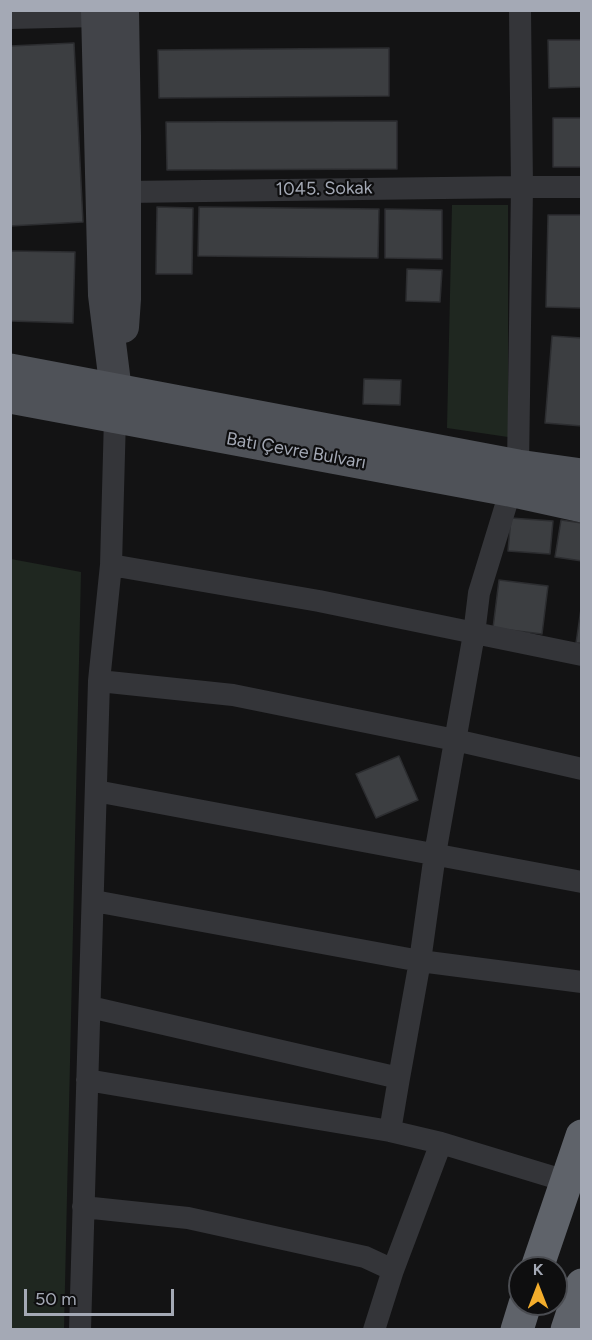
<!DOCTYPE html>
<meta charset="utf-8">
<style>
body{margin:0}
#map{position:relative;width:592px;height:1340px;overflow:hidden;background:#131314;font-family:Figtree,sans-serif}
canvas{display:block}
.frame{position:absolute;inset:0;border:12px solid #a4a9b5;pointer-events:none}
.north{position:absolute;left:508px;top:1256px;width:60px;height:60px;box-sizing:border-box;background:#0e0e0f;border:2px solid #4a4c51;border-radius:50%;rotate:0deg;font-size:16px;font-weight:700;line-height:24px;text-align:center;color:#a4a9b5}
.north::after{content:'';display:block;margin:auto;width:21px;height:27px;background:#f3ad2c;clip-path:polygon(50% 0,100% 100%,50% 72%,0 100%)}
.scale{position:absolute;left:24px;top:1289px;width:150px;height:27px;box-sizing:border-box;border:3px solid #a4a9b5;border-top:0;padding-left:8px;font-size:18px;line-height:21px;white-space:nowrap;color:#a4a9b5;-webkit-text-stroke:4px #0e0e0f;paint-order:stroke}
</style>
<div id="map">
<canvas width="592" height="1340"></canvas>
<div class="frame"></div>
<div class="north">K</div>
<div class="scale">50 m</div>
</div>
<script>
const ctx = document.querySelector('canvas').getContext('2d');
ctx.lineJoin = 'round';
function paint(path, color) { ctx.fillStyle = color; ctx.fill(path, 'evenodd'); }
function strokePath(path, color, width, dash) { ctx.strokeStyle = color; ctx.lineWidth = width; ctx.lineCap = dash ? 'butt' : 'round'; ctx.setLineDash(dash || []); ctx.stroke(path); }
function drawText(font, color, halo, rows, align = 'center') {
  ctx.font = font + ' Figtree,sans-serif'; ctx.lineWidth = 4.5; ctx.setLineDash([]); ctx.textBaseline = 'middle'; ctx.strokeStyle = halo; ctx.fillStyle = color; for (const [text, x, y, turn = 0] of rows) {
    ctx.save(); ctx.translate(x, y); ctx.rotate((+turn || 0) * Math.PI / 180); ctx.textAlign = isNaN(turn) ? turn : align; if (halo) ctx.strokeText(text, 0, 0); ctx.fillText(text, 0, 0); ctx.restore();
  }
}
const green = new Path2D(`
 M452,205H508V437L447,428Z
 M11,559L81,572L64,1329H11Z`);
const building = new Path2D(`
 M548,40H582V87L549,88Z
 M74,43L83,222L10,226V46Z
 M389,48V96L159,98L158,50Z
 M553,118H582V167H553Z
 M397,121V169L167,170L166,122Z
 M157,207L193,208L192,274H156Z
 M199,207L379,209L378,258L198,256Z
 M385,209L442,210V259L385,258Z
 M548,215H582V308L546,307Z
 M10,251L75,252L73,323L10,321Z
 M407,269L442,270L440,302L406,301Z
 M552,336L582,338V426L545,423Z
 M364,379L401,380L400,405L363,404Z
 M511,518L553,521L550,554L508,551Z
 M561,520L582,523V561L555,557Z
 M499,580L548,586L542,634L493,628Z
 M582,602V643H576Z
 M399,756L418,800L376,818L356,774Z`);
const street = new Path2D(`
 M520,10L522,187H582
 M10,18L97,16L110,12
 M125,192L522,187L518,466L479,593L474,634L435,854L420,961L399,1078
 M111,565L319,601L582,655
 M99,681L233,695L455,740L582,769
 M96,791L582,882
 M94,901L420,961L582,982
 M90,1007L399,1078L390,1131
 M87,1080L390,1131L441,1143
 M83,1207L188,1218L365,1257L393,1270L374,1330
 M393,1270L441,1143L566,1181
 M80,1330L99,681L111,565L115,417`);
const secondary = new Path2D(`
 M97,10L104,295L116,391L115,417
 M123,10L125,136V299L123,327`);
const primary = new Path2D(`
 M10,370L518,466L582,475
 M10,397L509,490L582,506`);
const highway = new Path2D(`
 M537,1268L582,1136
 M517,1330L525,1304
 M567,1330L582,1285`);
const streetNames = [
 ["1045. Sokak",324,189,-1],
 ["Batı Çevre Bulvarı",296,451,10]
];
paint(green, '#1f2720');
paint(building, '#3c3e41');
strokePath(building, '#2c2d30', 1.5);
strokePath(street, '#343539', 22);
strokePath(secondary, '#424449', 32);
strokePath(primary, '#4f5258', 33);
strokePath(highway, '#5f636a', 33);
drawText('18px', '#a4a9b5', '#0e0e0f', streetNames);
</script>
